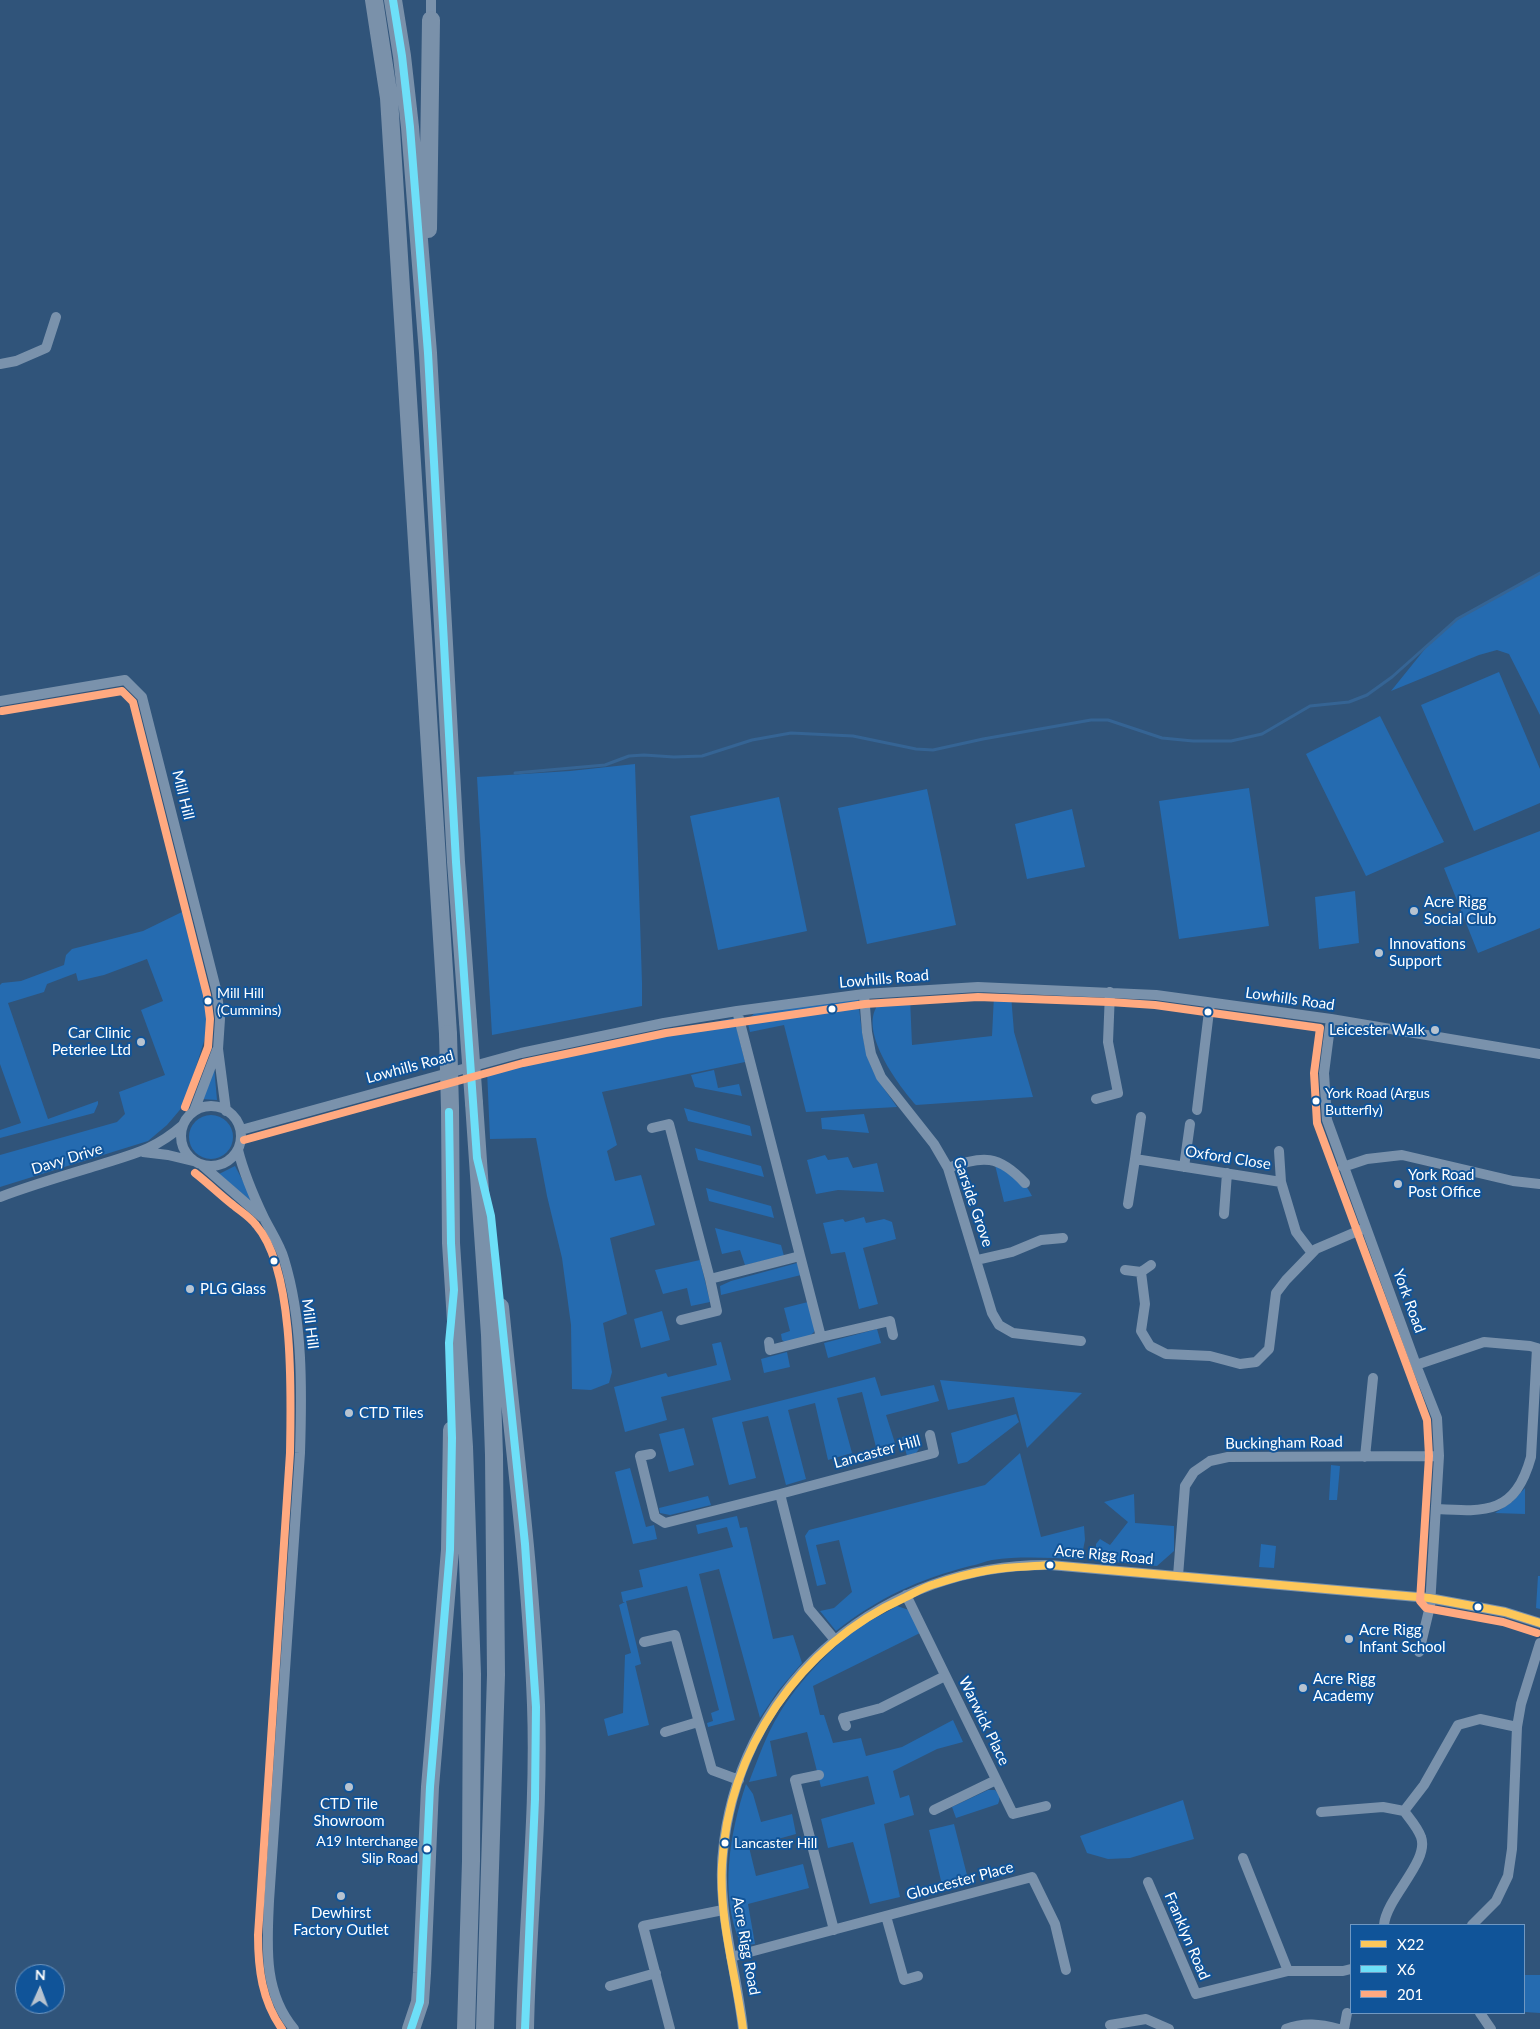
<!DOCTYPE html>
<style>
body{margin:0}
#map{position:relative;width:1540px;height:2029px;overflow:hidden;background:#30547a;font-family:Lato,sans-serif}
canvas{display:block}
.legend{position:absolute;left:1350px;top:1924px;width:175px;height:90px;box-sizing:border-box;background:#105499;border:1px solid #7098c2;margin:0;padding:6px 9px;list-style:none;font-size:15px;color:#fff}
.legend li{display:flex;align-items:center;gap:10px;height:25px}
.legend b{width:25px;border:1px solid #7098c2}
.north{position:absolute;left:15px;top:1964px;width:50px;height:50px;box-sizing:border-box;background:#105499;border:1px solid #7098c2;border-radius:50%;rotate:2deg;font-size:14px;font-weight:700;line-height:20px;text-align:center;color:#fff}
.north::after{content:'';display:block;margin:auto;width:18px;height:22px;background:#b7c3d0;clip-path:polygon(50% 0,100% 100%,50% 72%,0 100%)}
</style>
<div id="map">
<canvas width="1540" height="2029"></canvas>
<ul class="legend">
<li><b style="height:6px;background:#fdc75a"></b>X22</li>
<li><b style="height:6px;background:#6ddff8"></b>X6</li>
<li><b style="height:6px;background:#ffa980"></b>201</li>
</ul>
<div class="north">N</div>
</div>
<script>
const ctx = document.querySelector('canvas').getContext('2d');
ctx.lineJoin = 'round';
function paint(path, color) { ctx.fillStyle = color; ctx.fill(path, 'evenodd'); }
function strokePath(path, color, width, dash) { ctx.strokeStyle = color; ctx.lineWidth = width; ctx.lineCap = dash ? 'butt' : 'round'; ctx.setLineDash(dash || []); ctx.stroke(path); }
function drawText(font, color, halo, rows, align = 'center') {
  ctx.font = font + ' Lato,sans-serif'; ctx.lineWidth = 4; ctx.setLineDash([]); ctx.textBaseline = 'middle'; ctx.strokeStyle = halo; ctx.fillStyle = color; for (const [text, x, y, turn = 0] of rows) {
    ctx.save(); ctx.translate(x, y); ctx.rotate((+turn || 0) * Math.PI / 180); ctx.textAlign = isNaN(turn) ? turn : align; if (halo) ctx.strokeText(text, 0, 0); ctx.fillText(text, 0, 0); ctx.restore();
  }
}
const green = new Path2D(`
 M1540,573V715L1509,654L1497,650L1479,655L1391,691L1433,639L1457,619Z
 M1499,672L1540,769V803L1474,831L1421,705Z
 M1380,716L1444,842L1366,876L1306,754Z
 M635,764L642,983V1006L492,1035L477,777L570,771Z
 M1249,788L1269,926L1179,939L1159,801Z
 M927,789L956,925L867,944L838,808Z
 M779,797L807,931L718,950L690,816Z
 M1072,809L1085,867L1027,879L1015,824Z
 M1540,831V928L1478,953L1444,868Z
 M1355,891L1359,943L1319,949L1315,897Z
 M184,911L210,1022L184,1105L167,1125L148,1141L0,1187V1155L117,1122L125,1114L119,1092L165,1075L141,1010L163,1001L147,959L104,975L78,981L76,973L47,984L44,992L8,1003L48,1119L98,1101V1104L94,1113L0,1138V1130L21,1123L0,1064V985L2,983L21,981L64,965L66,955L72,949L143,931Z
 M994,995H1011L1014,1032L1033,1097L916,1105C899,1086 861,1035 876,1008C877,1004 881,1001 884,999L910,998L912,1045L992,1036Z
 M858,999C861,1025 863,1051 875,1075C881,1086 890,1096 897,1107L806,1112L784,1025L750,1032L747,1020L756,1012Z
 M734,1018L745,1062L602,1092L617,1145L607,1151L615,1181L641,1175L655,1225L610,1238L627,1314L603,1323L612,1372L609,1383L591,1390L572,1389L571,1325L562,1258L547,1196L536,1138L490,1139L487,1070L549,1061L589,1048Z
 M214,1066L217,1100L202,1099Z
 M714,1070L718,1088L739,1084L742,1096L695,1087L691,1075Z
 M684,1108L750,1126L752,1136L688,1121Z
 M864,1114L869,1133L822,1129L821,1118Z
 M189 1137a22 22 0 1 1 44 0a22 22 0 1 1-44 0Z
 M695,1148L761,1166L764,1177L698,1160Z
 M825,1155L828,1160L848,1157L853,1168L877,1163L884,1192L838,1190L816,1194L807,1160Z
 M995,1165C1013,1170 1023,1178 1032,1196L1004,1202Z
 M235,1166L253,1200L251,1201L219,1174Z
 M706,1188L771,1206L774,1218L709,1201Z
 M864,1217L866,1223L884,1219L892,1222L896,1239L863,1248L878,1304L859,1309L845,1252L831,1254L823,1223L843,1219L845,1222Z
 M715,1228L781,1245L784,1256L745,1265L740,1250L722,1254Z
 M700,1260L710,1302L691,1306L687,1288L663,1294L655,1270Z
 M797,1263L801,1275L721,1295L720,1286L731,1281Z
 M808,1302L815,1326L814,1332L810,1336L786,1343L782,1340L781,1334L790,1331L784,1308Z
 M662,1311L670,1340L641,1348L634,1319Z
 M877,1329L881,1343L828,1358L824,1343Z
 M721,1342L731,1380L661,1397L667,1420L625,1432L614,1387L666,1373L668,1377L717,1365L712,1344Z
 M787,1352L790,1367L764,1373L761,1359Z
 M875,1377L881,1396L934,1385L939,1401L886,1415L895,1443L876,1447L862,1392L837,1398L852,1453L828,1460L815,1403L788,1410L806,1479L786,1485L768,1416L742,1422L756,1478L729,1485L712,1418Z
 M940,1380L1082,1393L1027,1448L1014,1397L948,1410Z
 M1016,1414L1019,1422L967,1462L958,1464L951,1433Z
 M684,1428L694,1465L669,1472L659,1434Z
 M915,1434L919,1449L916,1453L907,1456L902,1437Z
 M1020,1453L1041,1537L1084,1526L1085,1540L1082,1555L1077,1559C1049,1558 1020,1556 992,1560C985,1561 978,1565 970,1566C919,1579 878,1598 836,1631L820,1611L834,1608L852,1592L839,1540L816,1545L826,1584L817,1586L805,1536L809,1530L985,1485Z
 M1331,1465L1340,1466L1337,1500H1329Z
 M630,1468L646,1527L654,1525L657,1539L633,1544L615,1472Z
 M1525,1488V1514L1495,1513L1512,1502Z
 M1134,1494L1135,1523L1174,1526V1551L1157,1566L1103,1561L1096,1554V1544L1100,1539L1110,1545L1128,1522L1104,1502Z
 M708,1496L711,1505L670,1515L660,1513L659,1508Z
 M737,1516L740,1528L747,1527L773,1639L793,1635L802,1663L778,1691L760,1718L719,1569L699,1574L735,1720L708,1727L707,1723L713,1721L711,1713L719,1710L687,1586L626,1601L641,1664L635,1666L649,1725L608,1736L604,1719L623,1713L625,1655L631,1653L619,1605L625,1602H623L621,1592L643,1587L639,1570L733,1547L727,1527L698,1534L696,1525Z
 M1261,1544L1276,1546L1274,1568L1259,1567Z
 M1538,1576H1540V1609L1536,1608Z
 M897,1606L909,1610L920,1633L813,1686L820,1715H824L833,1743L861,1738L866,1756L902,1747L953,1720L963,1742L937,1749L893,1771L900,1798L909,1795L914,1815L884,1824L900,1897L870,1904L853,1842L828,1848L821,1819L875,1804L868,1776L821,1787L807,1732L770,1741L777,1776L749,1782C758,1759 766,1735 779,1714C799,1681 831,1647 863,1625C874,1618 886,1613 897,1606Z
 M746,1784L753,1794L761,1822L792,1814L796,1834L749,1847L756,1876L803,1864L809,1888L748,1904L755,1944L747,1945L740,1942C719,1894 730,1832 746,1784Z
 M988,1790H995C999,1794 1001,1798 998,1804L956,1818L952,1807Z
 M1183,1800L1194,1839L1130,1858L1108,1859L1087,1853L1080,1836Z
 M954,1824L968,1879L942,1885L929,1830Z
 M1524,1975H1540V2013L1524,2012Z`);
const stream = new Path2D(`
 M515,773L605,765L629,756L644,755L674,757L702,756L752,740L791,733L853,736L916,749L933,750L983,739L1091,720H1108L1162,738L1193,741H1231L1262,734L1310,706L1349,702L1367,695L1392,677L1457,619L1540,573`);
const minor = new Path2D(`
 M431,20V0
 M0,364L16,361L46,348L56,317
 M0,701L125,680L142,697L217,993L220,1019L218,1049L226,1111
 M864,994L867,1032L871,1054L881,1077L934,1144L948,1168L992,1313L999,1325L1013,1333L1081,1341
 M737,1011L821,1337L890,1321L893,1335
 M1331,1019L1324,1073L1327,1120L1416,1365L1437,1418L1439,1456L1430,1606L1419,1652
 M1096,1099L1118,1093L1108,1042L1110,992
 M181 1136a30 30 0 1 1 60 0a30 30 0 1 1-60 0Z
 M1197,1110L1210,1003
 M194,1111L217,1050
 M1141,1117L1135,1159L1281,1182L1296,1232L1312,1253
 M652,1128L669,1124L710,1279L800,1256
 M241,1130L521,1053L664,1023L737,1011L864,994L978,987L1156,995L1331,1019L1540,1054
 M238,1150C244,1174 254,1197 264,1218C271,1232 280,1245 284,1259C303,1321 302,1389 300,1453L269,1901C267,1946 263,1992 294,2029
 M1279,1151L1281,1182
 M143,1152L168,1155L193,1161
 M202,1165L262,1217
 M1184,1167L1190,1124
 M1343,1167L1367,1159L1402,1155L1513,1181L1540,1184
 M948,1168C983,1155 999,1155 1025,1183
 M0,1197C29,1186 59,1177 89,1168C128,1155 151,1153 183,1125
 M1128,1204L1135,1159
 M1224,1214L1227,1173
 M977,1260L1012,1252L1041,1240L1063,1238
 M1151,1265L1141,1272L1145,1304L1141,1331L1150,1346L1166,1354L1210,1356L1240,1364L1256,1362L1269,1349L1276,1293L1286,1280L1316,1249L1365,1228
 M1125,1270L1141,1272
 M681,1320L717,1311L710,1279
 M769,1342L770,1350L821,1337
 M1416,1365L1484,1342L1530,1346L1540,1349
 M651,1454L640,1456L655,1517L665,1523L780,1494
 M1365,1457L1373,1378
 M1436,1509C1487,1512 1515,1514 1531,1457L1537,1348
 M1178,1576L1185,1486L1194,1472L1210,1461L1228,1457L1439,1456
 M906,1595L1013,1814L1046,1806
 M835,1640L809,1609L780,1494L934,1453L930,1435
 M644,1642L675,1635L712,1770L739,1780
 M846,1726L843,1718L881,1708L945,1676
 M665,1732L698,1722
 M819,1775L795,1780L834,1930
 M934,1810L996,1780
 M1404,1811L1424,1785L1458,1725L1480,1719L1517,1727
 M1321,1812L1383,1807L1404,1811C1410,1819 1418,1828 1421,1837C1430,1861 1386,1898 1384,1925
 M1243,1858L1288,1971
 M1148,1882L1196,1994L1288,1971H1343L1351,1969
 M886,1916L904,1980L918,1976
 M1472,1925L1496,1901L1508,1876L1512,1849L1517,1727L1521,1704L1540,1643
 M731,1957L1032,1877L1055,1924L1066,1970
 M610,1986L656,1973
 M1480,2013L1491,2029
 M1110,2025L1146,2019L1169,2029
 M670,2029L643,1926L723,1910
 M743,2029C736,1965 715,1907 724,1842C745,1678 887,1563 1050,1565L1429,1598L1505,1612L1540,1623
 M1286,2029C1304,2022 1320,2024 1339,2029
 M1344,2029L1347,2013`);
const trunk = new Path2D(`
 M374,0L389,98L448,1034
 M393,0L402,56L410,127L428,353L456,862L468,1022
 M428,229L431,20
 M474,1103L490,1335L494,1455L496,1675L485,2029
 M450,1108L451,1243L464,1447L472,1674L471,1861L466,2029
 M500,1307C513,1439 531,1572 536,1705C540,1813 527,1921 525,2029
 M411,2029L420,2002L422,1973L430,1787L450,1550L452,1430`);
const trunkBridge = new Path2D(`
 M468,1022L474,1103
 M448,1034L450,1108`);
const bus1 = new Path2D(`
 M743,2029C736,1975 719,1920 722,1865C728,1750 800,1645 904,1598C914,1593 924,1587 935,1584C953,1578 972,1573 990,1570C1009,1566 1030,1567 1050,1565L1429,1598L1505,1612L1540,1623`);
const bus2 = new Path2D(`
 M393,0L402,56L410,127L428,353L456,862L477,1158L491,1216L525,1544L536,1707L535,1799L525,2029
 M411,2029L420,2002L430,1787L450,1550L452,1438L449,1343L454,1290L451,1243L449,1112`);
const bus3 = new Path2D(`
 M2,711L122,691L133,702L207,995L210,1019L208,1047L185,1107
 M244,1140L523,1063L666,1033L865,1004L978,997L1109,1002L1155,1005L1320,1028L1314,1073L1317,1123L1427,1420L1429,1456L1420,1601L1426,1608L1503,1622L1537,1633
 M195,1173C208,1183 220,1195 233,1205C240,1211 250,1217 256,1225C295,1270 291,1395 290,1453L258,1935C258,1969 262,2001 282,2029`);
const markers = [
 [1414,911,5,"#b7c3d0"],
 [1379,953,5,"#b7c3d0"],
 [208,1001,4.5,"#fff"],
 [832,1009,4.5,"#fff"],
 [1208,1012,4.5,"#fff"],
 [1435,1030,5,"#b7c3d0"],
 [141,1042,5,"#b7c3d0"],
 [1316,1101,4.5,"#fff"],
 [1398,1184,5,"#b7c3d0"],
 [274,1261,4.5,"#fff"],
 [190,1289,5,"#b7c3d0"],
 [349,1413,5,"#b7c3d0"],
 [1050,1565,4.5,"#fff"],
 [1478,1607,4.5,"#fff"],
 [1349,1639,5,"#b7c3d0"],
 [1303,1688,5,"#b7c3d0"],
 [349,1787,5,"#b7c3d0"],
 [725,1843,4.5,"#fff"],
 [427,1849,4.5,"#fff"],
 [341,1896,5,"#b7c3d0"]
];
const busNames = [
 ["Mill Hill",217,993],
 ["(Cummins)",217,1010],
 ["York Road (Argus",1325,1093],
 ["Butterfly)",1325,1110],
 ["A19 Interchange",418,1841,"right"],
 ["Slip Road",418,1858,"right"],
 ["Lancaster Hill",734,1843]
];
const streetNames = [
 ["Mill Hill",183,795,76],
 ["Lowhills Road",884,979,-5],
 ["Lowhills Road",1290,999,8],
 ["Lowhills Road",410,1067,-15],
 ["Oxford Close",1228,1158,9],
 ["Davy Drive",67,1159,-17],
 ["Garside Grove",973,1202,71],
 ["York Road",1409,1301,70],
 ["Mill Hill",310,1324,83],
 ["Buckingham Road",1284,1443,-1],
 ["Lancaster Hill",877,1452,-15],
 ["Acre Rigg Road",1104,1555,5],
 ["Warwick Place",984,1721,64],
 ["Gloucester Place",960,1881,-15],
 ["Franklyn Road",1187,1936,67],
 ["Acre Rigg Road",746,1946,80]
];
const poiNames = [
 ["Acre Rigg",1424,902],
 ["Social Club",1424,919],
 ["Innovations",1389,944],
 ["Support",1389,961],
 ["Leicester Walk",1425,1030,"right"],
 ["Car Clinic",131,1033,"right"],
 ["Peterlee Ltd",131,1050,"right"],
 ["York Road",1408,1175],
 ["Post Office",1408,1192],
 ["PLG Glass",200,1289],
 ["CTD Tiles",359,1413],
 ["Acre Rigg",1359,1630],
 ["Infant School",1359,1647],
 ["Acre Rigg",1313,1679],
 ["Academy",1313,1696],
 ["CTD Tile",349,1804,"center"],
 ["Showroom",349,1821,"center"],
 ["Dewhirst",341,1913,"center"],
 ["Factory Outlet",341,1930,"center"]
];
paint(green, '#256bb0');
strokePath(stream, '#356494', 3);
strokePath(minor, '#7a92ac', 10);
strokePath(trunk, '#7a91aa', 18);
strokePath(trunkBridge, '#7a91aa', 18);
strokePath(bus1, '#fdc75a', 8);
strokePath(bus2, '#6ddff8', 8);
strokePath(bus3, '#ffa980', 8);
for (const [x, y, r, color] of markers) { const dot = new Path2D(); dot.arc(x, y, r, 0, 2 * Math.PI); ctx.fillStyle = color; ctx.fill(dot); strokePath(dot, '#105499', 2); }
drawText('14px', '#fff', '#105499', busNames, 'left');
drawText('15px', '#fff', '#105499', streetNames);
drawText('15px', '#fff', '#105499', poiNames, 'left');
</script>
